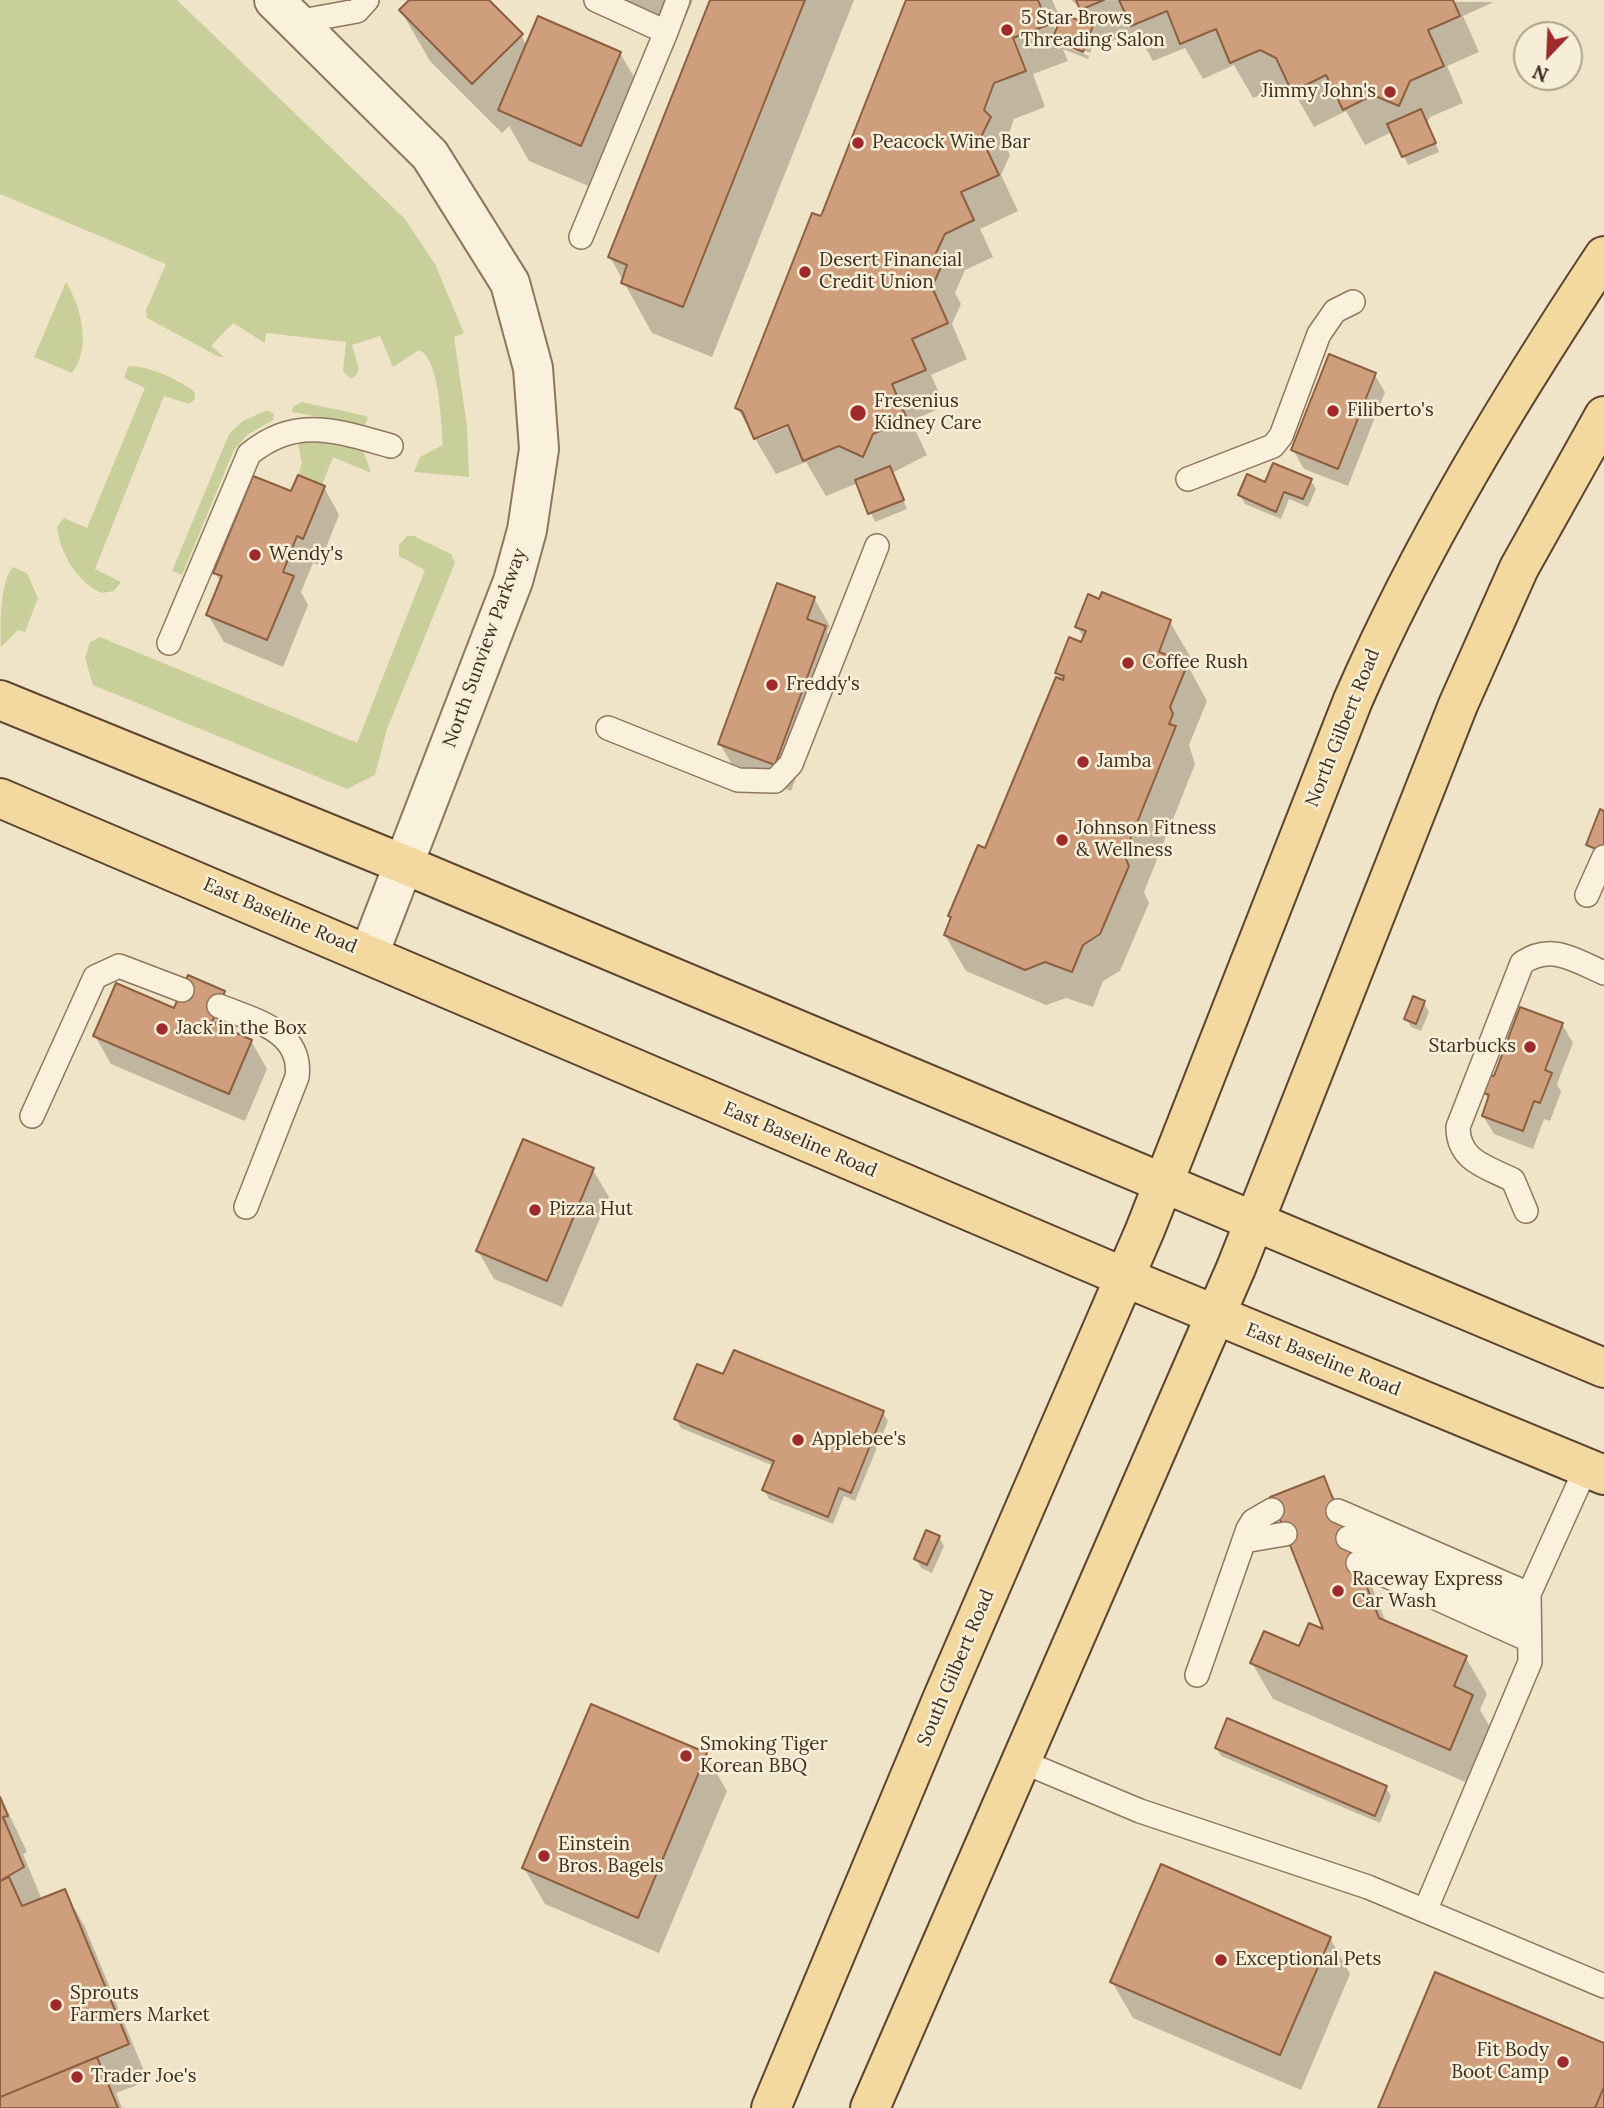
<!DOCTYPE html>
<style>
body{margin:0}
#map{position:relative;width:1604px;height:2108px;overflow:hidden;background:#f0e4c8;font-family:Lora,serif}
canvas{display:block}
.north{position:absolute;left:1513px;top:21px;width:70px;height:70px;box-sizing:border-box;background:#f7eed8;border:2px solid #ada18e;border-radius:50%;rotate:203deg;font-size:19px;font-weight:700;line-height:28px;text-align:center;color:#3d2e20}
.north::after{content:'';display:block;margin:auto;width:24px;height:32px;background:#9e2a2b;clip-path:polygon(50% 0,100% 100%,50% 72%,0 100%)}
</style>
<div id="map">
<canvas width="1604" height="2108"></canvas>
<div class="north">N</div>
</div>
<script>
const ctx = document.querySelector('canvas').getContext('2d');
ctx.lineJoin = 'round';
function paint(path, color) { ctx.fillStyle = color; ctx.fill(path, 'evenodd'); }
function strokePath(path, color, width, dash) { ctx.strokeStyle = color; ctx.lineWidth = width; ctx.lineCap = dash ? 'butt' : 'round'; ctx.setLineDash(dash || []); ctx.stroke(path); }
function drawText(font, color, halo, rows, align = 'center') {
  ctx.font = font + ' Lora,serif'; ctx.lineWidth = 5; ctx.setLineDash([]); ctx.textBaseline = 'middle'; ctx.strokeStyle = halo; ctx.fillStyle = color; for (const [text, x, y, turn = 0] of rows) {
    ctx.save(); ctx.translate(x, y); ctx.rotate((+turn || 0) * Math.PI / 180); ctx.textAlign = isNaN(turn) ? turn : align; if (halo) ctx.strokeText(text, 0, 0); ctx.fillText(text, 0, 0); ctx.restore();
  }
}
const green = new Path2D(`
 M0,0H177L405,219L435,264L464,333L454,337L467,426L469,477L414,472L420,457L443,445C441,424 440,359 419,350L393,367L380,336L352,345L359,369L355,377L350,378L343,371L346,342L266,333L265,343L233,323L211,346L224,357H219L147,318L146,310L166,264L0,194Z
 M66,282C81,307 92,347 72,373L34,357Z
 M128,366C151,366 176,379 194,391L195,399L189,404L164,396L95,569L121,582L114,591L102,593C78,583 60,554 57,527L64,518L87,528L145,388L124,378Z
 M302,402L366,416L368,418L365,425L292,412L293,407Z
 M267,410L274,414L273,420L247,435L234,450L182,575L172,571L229,434L243,421Z
 M297,438L360,450L364,453L371,473L333,457L322,485L298,475L302,463Z
 M407,536H414L451,554L455,563L387,729L375,775L347,789L93,685L85,658L90,642L100,637L357,743L425,570L399,556V545Z
 M13,567L27,573L38,598L25,632L18,630L1,647C0,627 0,580 13,567Z`);
const shadow = new Path2D(`
 M412,0H487L521,35L527,46L620,53L649,103L610,195L529,161L509,126L502,133L430,61L401,11Z
 M596,0H693L679,33Z
 M710,0H854L712,357L652,333L610,257Z
 M908,0H1052L1058,13L1052,23L1057,33L1064,16L1093,28L1082,9L1071,0L1494,2L1463,16L1479,52L1447,66L1463,103L1430,117L1427,123L1439,152L1408,165L1392,132L1365,145L1346,111L1314,127L1294,92L1282,86L1253,98L1234,65L1203,79L1185,48L1153,61L1136,31L1103,45L1097,35L1090,53L1061,41V45L1089,56L1088,59L1063,49L1068,61L1033,74L1045,107L1014,119L1005,145L1010,155L1001,175L1018,211L980,229L993,257L965,270L955,293L961,304L952,324L967,359L931,375L945,406L911,421L927,455L892,473L907,509L875,522L858,483L826,496L806,462L776,474L737,408L822,219ZM796,420L797,423L759,439V435Z
 M1374,374L1385,392L1348,486L1304,469L1293,450Z
 M1311,481L1316,489L1308,507L1289,499L1281,519L1245,504L1240,495L1266,484Z
 M324,487L339,515L319,565L313,563L301,592L308,605L283,667L224,642L208,615L221,582L215,573L292,493Z
 M814,598L830,626L827,632L841,655L791,791L736,771L720,744Z
 M1170,622L1191,658L1188,666L1207,701L1189,745L1195,764L1144,892L1149,903L1120,971L1103,981L1093,1007L1066,998L1046,1005L966,971L945,935L952,920L950,916L986,850L1061,681L1057,673L1082,644L1084,639L1077,626Z
 M224,992L240,1020L234,1034L251,1041L267,1069L245,1121L111,1064L95,1036Z
 M1424,1003L1429,1012L1421,1031L1411,1027L1406,1018Z
 M1562,1024L1573,1043L1557,1084L1561,1092L1550,1121L1544,1119L1533,1149L1494,1134L1483,1116L1489,1101L1484,1092L1495,1078Z
 M593,1170L609,1197L562,1307L494,1279L478,1251Z
 M724,1377L883,1413L888,1421L855,1501L844,1496L833,1524L769,1499L764,1490L774,1466L681,1428L676,1419Z
 M1323,1478L1344,1514L1386,1623L1466,1658L1487,1694L1480,1710L1493,1732L1470,1784L1273,1699L1252,1663L1300,1649L1327,1632L1287,1531L1274,1509Z
 M939,1537L944,1546L932,1573L921,1568L916,1559Z
 M1216,1747L1386,1788L1391,1796L1380,1823L1221,1756Z
 M706,1755L727,1791L659,1953L545,1904L524,1868Z
 M0,1795L27,1852L23,1854L42,1900L64,1891L85,1927L148,2081L116,2093L122,2108H0Z
 M1330,1938L1350,1974L1301,2090L1133,2018L1112,1982Z`);
const building = new Path2D(`
 M409,0H489L523,34L472,84L399,10Z
 M710,0H805L683,307L621,283L627,265L608,257Z
 M906,0H1038L1048,25L1013,38L1026,71L994,83L984,110L991,117L981,137L999,175L961,192L974,220L945,234L935,255L941,267L932,287L948,323L912,339L926,370L892,384L907,419L873,434L863,457L839,446L803,461L788,425L754,439L742,411L735,408L812,213L821,216Z
 M1076,0H1104L1080,10Z
 M1119,0H1453L1460,16L1428,30L1444,66L1410,81L1399,106L1373,95L1343,110L1326,75L1292,92L1276,58L1260,50L1230,63L1216,29L1180,44L1167,11L1131,26Z
 M1063,14L1093,26L1083,52L1052,39Z
 M538,16L621,52L581,146L498,110Z
 M1421,109L1436,143L1402,157L1387,124Z
 M1329,354L1376,373L1338,469L1291,450Z
 M1273,463L1312,479L1303,499L1284,492L1276,512L1238,495L1247,474L1265,482Z
 M890,466L904,500L868,514L855,480Z
 M298,475L325,486L303,539L297,536L283,572L294,576L267,640L206,615L222,576L213,573L253,476L291,491Z
 M777,583L815,597L807,619L826,626L775,765L718,744Z
 M1102,592L1171,620L1159,652L1188,663L1170,707L1173,714L1169,724L1176,726L1124,855L1129,866L1100,934L1083,945L1072,972L1045,962L1025,970L944,935L951,917L948,916L978,845L985,848L1056,677L1063,680L1064,676L1055,673L1069,637L1081,642L1086,631L1075,627L1088,594L1099,599Z
 M1600,809L1604,811V852L1586,845Z
 M188,975L225,991L212,1022L252,1040L229,1094L93,1036L116,983L174,1008Z
 M1413,996L1425,1001L1416,1024L1404,1019Z
 M1520,1007L1563,1023L1545,1070L1552,1073L1540,1103L1534,1101L1523,1131L1482,1116L1489,1095L1482,1092L1489,1075L1494,1076Z
 M523,1139L594,1168L547,1281L476,1251Z
 M734,1350L884,1411L851,1493L839,1488L828,1517L762,1490L774,1461L674,1419L697,1364L723,1374Z
 M1324,1476L1379,1618L1467,1656L1454,1686L1473,1695L1450,1750L1250,1663L1264,1631L1299,1646L1309,1623L1323,1629L1279,1517L1272,1510L1270,1497Z
 M926,1530L940,1536L927,1565L914,1559Z
 M591,1704L707,1753L638,1918L522,1868Z
 M1227,1718L1387,1786L1375,1816L1215,1748Z
 M0,1797L8,1816L3,1817L24,1867L0,1881Z
 M1161,1864L1331,1937L1280,2055L1110,1982Z
 M9,1877L22,1906L65,1889L129,2044L0,2097V1881Z
 M1435,1972L1604,2043V2087L1595,2108H1378Z
 M97,2057L118,2108H0V2097Z
 M1604,2087V2108H1595Z`);
const service = new Path2D(`
 M596,0L666,32L678,0
 M296,22L357,11L367,0
 M581,237L666,32
 M1188,479L1273,446L1281,436L1319,334L1335,311L1353,302
 M169,643L249,454C296,415 337,431 391,446
 M608,728L738,780L775,781L791,764L877,546
 M1587,895L1604,857
 M219,1006C254,1020 303,1031 297,1077L246,1207
 M32,1116L95,977L119,966L182,990
 M1526,1211L1513,1180C1487,1167 1458,1161 1458,1127L1522,963C1552,943 1574,960 1604,973
 M1338,1511L1529,1594
 M1348,1538L1529,1617
 M1244,1541L1285,1534
 M1358,1563L1529,1640
 M1197,1675L1248,1529L1253,1521L1272,1510
 M1021,1761L1140,1811L1368,1887L1604,1986
 M1425,1911L1530,1662L1529,1594L1586,1468`);
const minor = new Path2D(`
 M274,0L430,155L510,283L533,368L539,449L527,530L513,581L369,954`);
const primary = new Path2D(`
 M0,700L403,864L1604,1368
 M0,798L1124,1277L1604,1475
 M771,2108L943,1697L1145,1230L1353,700C1421,544 1510,398 1604,256
 M870,2108L1236,1268L1458,705L1519,568L1604,416`);
const markers = [
 [1007,30,7,"#9e2a2b"],
 [1390,92,7,"#9e2a2b"],
 [858,143,7,"#9e2a2b"],
 [805,272,7,"#9e2a2b"],
 [1333,411,7,"#9e2a2b"],
 [858,413,9,"#9e2a2b"],
 [255,555,7,"#9e2a2b"],
 [1128,663,7,"#9e2a2b"],
 [772,685,7,"#9e2a2b"],
 [1083,762,7,"#9e2a2b"],
 [1062,840,7,"#9e2a2b"],
 [162,1029,7,"#9e2a2b"],
 [1530,1047,7,"#9e2a2b"],
 [535,1210,7,"#9e2a2b"],
 [798,1440,7,"#9e2a2b"],
 [1338,1591,7,"#9e2a2b"],
 [686,1756,7,"#9e2a2b"],
 [544,1856,7,"#9e2a2b"],
 [1221,1960,7,"#9e2a2b"],
 [56,2005,7,"#9e2a2b"],
 [1563,2062,7,"#9e2a2b"],
 [77,2077,7,"#9e2a2b"]
];
const poiNames = [
 ["5 Star Brows",1021,19],
 ["Threading Salon",1021,41],
 ["Jimmy John's",1376,92,"right"],
 ["Peacock Wine Bar",872,143],
 ["Desert Financial",819,261],
 ["Credit Union",819,283],
 ["Fresenius",874,402],
 ["Kidney Care",874,424],
 ["Filiberto's",1347,411],
 ["Wendy's",269,555],
 ["Coffee Rush",1142,663],
 ["Freddy's",786,685],
 ["Jamba",1097,762],
 ["Johnson Fitness",1076,829],
 ["& Wellness",1076,851],
 ["Jack in the Box",176,1029],
 ["Starbucks",1516,1047,"right"],
 ["Pizza Hut",549,1210],
 ["Applebee's",812,1440],
 ["Raceway Express",1352,1580],
 ["Car Wash",1352,1602],
 ["Smoking Tiger",700,1745],
 ["Korean BBQ",700,1767],
 ["Einstein",558,1845],
 ["Bros. Bagels",558,1867],
 ["Exceptional Pets",1235,1960],
 ["Sprouts",70,1994],
 ["Farmers Market",70,2016],
 ["Fit Body",1549,2051,"right"],
 ["Boot Camp",1549,2073,"right"],
 ["Trader Joe's",91,2077]
];
const streetNames = [
 ["North Sunview Parkway",485,648,-70],
 ["North Gilbert Road",1343,728,-68],
 ["East Baseline Road",280,916,23],
 ["East Baseline Road",800,1140,23],
 ["East Baseline Road",1323,1360,22],
 ["South Gilbert Road",956,1668,-67]
];
paint(green, '#c9cf9b');
paint(shadow, '#0003');
paint(building, '#cf9f7d');
strokePath(building, '#8d5f41', 2);
strokePath(service, '#8d765c', 26);
strokePath(minor, '#8d765c', 42);
strokePath(primary, '#5b4430', 42);
strokePath(service, '#faf1dc', 23);
strokePath(minor, '#faf1dc', 38);
strokePath(primary, '#f3d9a0', 38);
for (const [x, y, r, color] of markers) { const dot = new Path2D(); dot.arc(x, y, r, 0, 2 * Math.PI); ctx.fillStyle = color; ctx.fill(dot); strokePath(dot, '#f7eed8', 2.5); }
drawText('19px', '#3d2e20', '#f7eed8', poiNames, 'left');
drawText('19px', '#3d2e20', '#f7eed8', streetNames);
</script>
